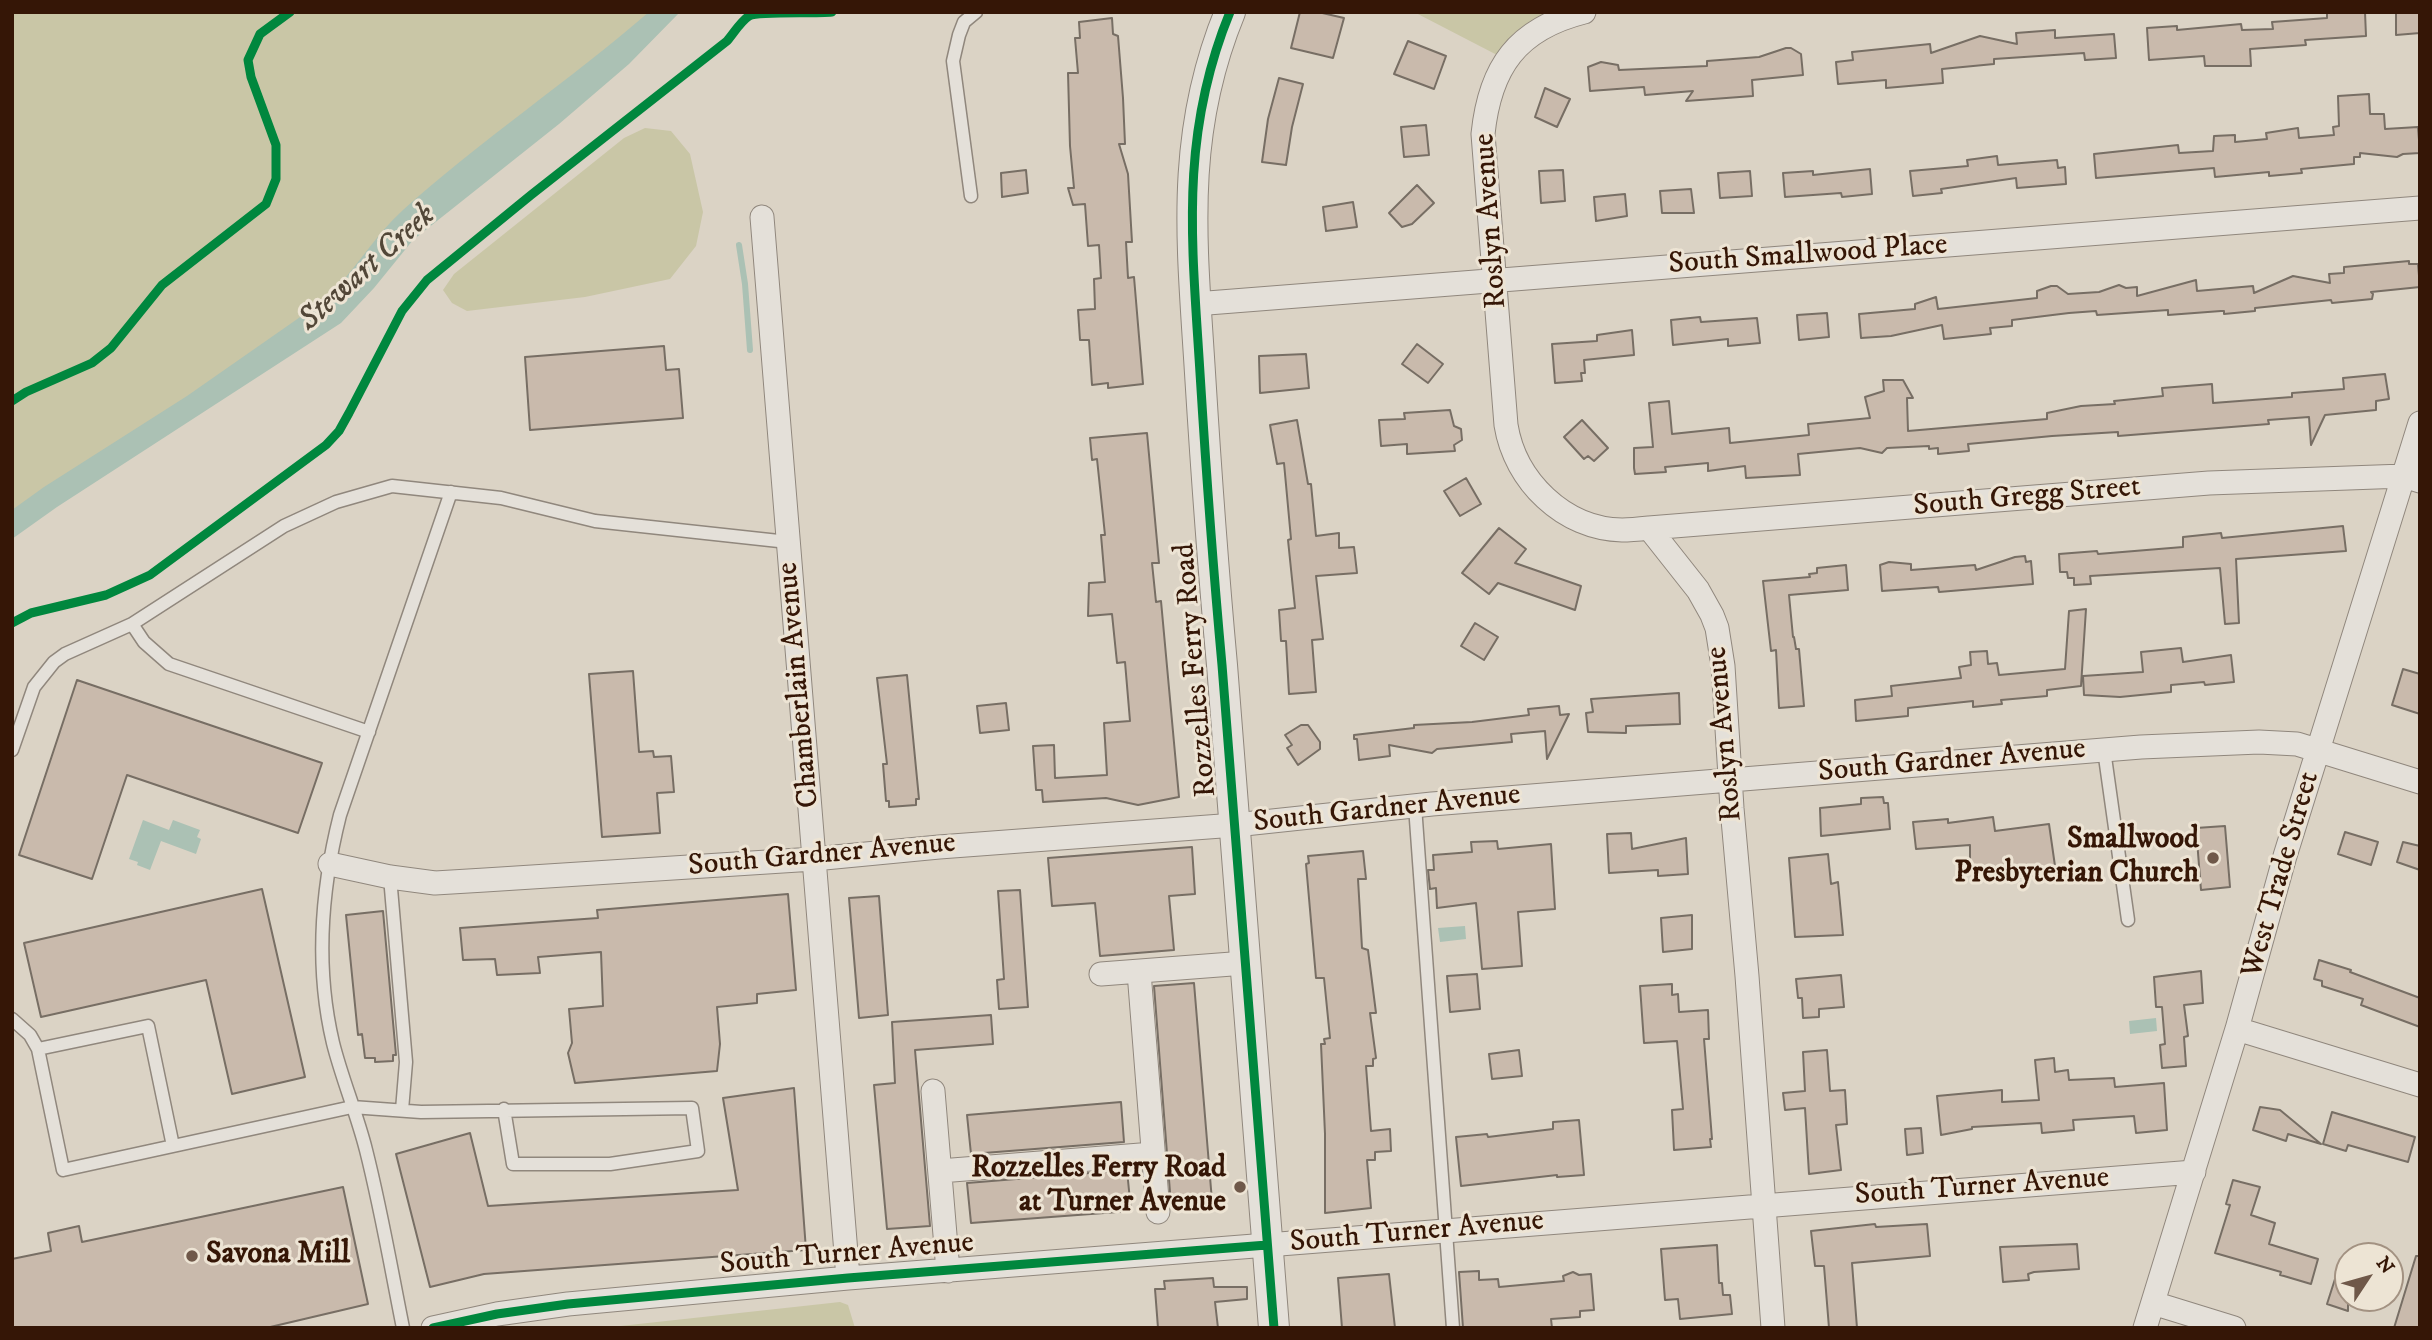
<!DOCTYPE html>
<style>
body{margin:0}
#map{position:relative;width:2432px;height:1340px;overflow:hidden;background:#dbd3c5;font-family:"IM FELL DW Pica",serif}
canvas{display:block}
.frame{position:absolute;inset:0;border:14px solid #351606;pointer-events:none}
.north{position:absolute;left:2334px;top:1242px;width:70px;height:70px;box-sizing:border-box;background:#ede4d4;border:2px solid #a39282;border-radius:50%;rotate:54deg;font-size:19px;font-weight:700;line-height:28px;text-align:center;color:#351606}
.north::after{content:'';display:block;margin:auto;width:24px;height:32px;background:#6f5849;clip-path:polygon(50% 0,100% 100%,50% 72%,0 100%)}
</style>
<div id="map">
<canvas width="2432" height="1340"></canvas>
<div class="frame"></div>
<div class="north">N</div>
</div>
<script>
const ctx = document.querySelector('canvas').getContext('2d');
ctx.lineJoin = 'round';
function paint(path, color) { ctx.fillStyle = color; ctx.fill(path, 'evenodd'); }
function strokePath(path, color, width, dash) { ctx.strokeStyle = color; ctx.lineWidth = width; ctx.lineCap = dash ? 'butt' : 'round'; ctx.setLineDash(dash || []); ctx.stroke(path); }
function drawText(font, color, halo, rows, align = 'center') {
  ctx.font = font + ' "IM FELL DW Pica",serif'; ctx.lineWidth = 6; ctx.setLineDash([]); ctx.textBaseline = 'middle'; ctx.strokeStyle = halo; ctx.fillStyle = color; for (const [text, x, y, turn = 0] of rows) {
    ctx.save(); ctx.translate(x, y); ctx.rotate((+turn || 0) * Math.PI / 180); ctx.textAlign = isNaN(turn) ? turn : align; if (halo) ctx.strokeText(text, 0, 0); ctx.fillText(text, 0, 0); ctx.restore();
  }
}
const green = new Path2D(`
 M12,12H669L338,305L12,523Z
 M1414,12H1558L1499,56Z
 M645,128L671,131L690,154L703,212L696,246L670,279L585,297L467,311L452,303L443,290L454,274L624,138Z
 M840,1302L848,1305L855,1328H602Z`);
const water = new Path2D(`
 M649,12H680L629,64L559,124L413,240L374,288L341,323L57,507L12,539V510L44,487L187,396L326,299C354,272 374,236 403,210C481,140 569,81 649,12Z
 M143,820L169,830L173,820L200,830L197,837L201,839L196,854L161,841L150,870L137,865L138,862L129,859Z
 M1465,926L1466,939L1440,942L1438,928Z
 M2156,1018L2157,1031L2130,1034L2129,1021Z`);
const stream = new Path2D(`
 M739,245L745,284L750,350`);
const building = new Path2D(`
 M1300,12H1318L1344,18L1333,58L1291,48Z
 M2327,12H2365L2366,36L2305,40L2306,45L2250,49L2251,66H2205L2204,56L2149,60L2147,28L2177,26V30L2241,24L2242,30L2273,29L2272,22L2327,18Z
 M2396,12H2420V33L2396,35Z
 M1112,18L1113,34L1118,36L1123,98L1125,144H1119L1128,174L1132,242H1126L1128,278L1134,277L1143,384L1108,388V383L1092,385L1089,340H1080L1078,310L1095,309L1094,279L1101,278L1099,245L1088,246L1085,204L1073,205L1068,188H1074L1070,146L1068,73H1078L1075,38H1080L1079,22Z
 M2055,30V38L2114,34L2116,58L2085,60L2084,53L1994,59V64L1942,69L1943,83L1886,88V80L1838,84L1836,62L1853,60L1852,52L1930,44L1931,53L1980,36L2017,44L2016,33Z
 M1408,41L1446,56L1434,89L1394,74Z
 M1786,48H1791L1801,54L1803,75L1752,80L1753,96L1686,101L1693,91L1645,95L1644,87L1590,91L1588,67L1601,62L1618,65L1619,70L1707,66V61L1759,57Z
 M1279,78L1303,84L1292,127L1286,165L1262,162L1268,119Z
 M1545,88L1570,99L1557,127L1535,117Z
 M2369,94L2370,114H2384L2385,129L2418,127L2420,153L2403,154L2397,157L2360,153V157H2354V164L2301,169L2302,173L2269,176V172L2215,177L2214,168L2096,178L2094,154L2178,145L2179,153L2213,151L2214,136L2235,135V142L2267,139L2266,133L2298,128L2299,138L2334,135L2333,127L2339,126L2338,96Z
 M1426,125L1429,155L1404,157L1401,127Z
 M1997,156L1998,165L2057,160L2058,168L2065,167L2066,184L2017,188L2016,178L1941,189L1942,193L1913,196L1910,171L1968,166L1967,160Z
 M1870,169L1872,194L1842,197L1841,193L1785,197L1783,173L1813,171V175Z
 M1026,170L1028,193L1002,197L1001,173Z
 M1563,170L1565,201L1541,203L1539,171Z
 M1750,171L1752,196L1720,198L1718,173Z
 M1417,185L1434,203L1412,224L1402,227L1389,213Z
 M1691,189L1694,213H1662L1660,191Z
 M1625,194L1627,216L1596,221L1594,197Z
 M1353,202L1357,227L1326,231L1323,207Z
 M2409,261V264H2418L2420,287L2371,292L2373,294L2372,299L2332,303L2331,300L2255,308V311L2224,314V311H2221L2168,315V310L2097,315L2096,311L2069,313L2012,320V326L1990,328L1991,334L1944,339L1942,325L1891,336L1861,338L1859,314L1915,309V304L1936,297L1938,309L2037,298V291L2051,286H2057L2068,294L2099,292L2119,285L2126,288L2137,287V296L2196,280L2197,291L2253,286L2254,293L2293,276L2330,283L2329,274L2344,273V267Z
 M1827,313L1829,337L1799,340L1797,315Z
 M1700,317L1701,322L1757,318L1760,343L1728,346V339L1673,345L1671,320Z
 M1632,330L1634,355L1584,360L1585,373H1581L1582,381L1555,383L1552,344L1597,341V335Z
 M1417,344L1443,364L1428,383L1402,364Z
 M664,346L666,370L679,369L683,418L530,430L525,357Z
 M1306,354L1309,388L1260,393L1259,356Z
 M2385,374L2389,399L2376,401V410L2325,415L2311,445L2309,417L2268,420L2269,424L2118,436V432L2052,436L1968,444L1969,451L1938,454V448L1929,449V446L1887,448L1882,453L1860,448L1798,454L1800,475L1746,478L1745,466L1708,471V463L1665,467L1666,472L1635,474L1634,468V448L1653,447L1649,403L1669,401L1672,434L1729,428L1730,443L1809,435L1808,424L1870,418L1865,397L1884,391L1883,380H1903L1913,398H1907L1908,431L2047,419V413L2081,406L2115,404L2114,401L2163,396L2162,388L2212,384L2213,403L2292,397V393L2344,389L2343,378Z
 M1450,410L1454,426L1461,429L1462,440L1454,445L1455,451L1407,454V444L1381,446L1379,420L1405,419L1404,413Z
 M1297,420L1308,484H1311L1316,536L1339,533V548L1354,547L1357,573L1316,576L1323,639L1312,640L1316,692L1289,694L1286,641H1281L1279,610L1295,608L1288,540L1291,539L1284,463L1277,464L1270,425Z
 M1582,420L1608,448L1594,461L1588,456L1584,459L1564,437Z
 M1147,433L1159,563H1152L1156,602L1161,601L1179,797L1138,805L1106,798L1043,802L1042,790H1036L1033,746L1054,745L1055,778L1107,775L1104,723L1130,721L1125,662L1117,663L1112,614L1088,616L1089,583L1105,582L1101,535H1105L1097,459L1092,460L1090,438Z
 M1466,478L1481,504L1460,516L1444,491Z
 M2343,526L2346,551L2236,559L2239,623L2225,624L2220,568L2090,576L2091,584L2074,585V578H2068L2067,572H2060L2059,554L2097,551L2098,554L2183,547V537L2221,533L2222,538Z
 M1499,528L1526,549L1515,563L1581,586L1575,610L1498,583L1489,594L1462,573Z
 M2025,556L2026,562L2031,561L2033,584L1939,592L1938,587L1882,591L1880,565L1889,562L1911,564V570L1975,565L1976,570L2015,557Z
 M1846,565L1848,590L1789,595L1793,637H1794L1796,649H1799L1804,706L1779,708L1776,650L1771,651L1763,581L1810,577L1809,574L1817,573V568Z
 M2086,609L2081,686L2047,690V696L2001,700L2002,704L1973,707V701L1908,708V716L1856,721L1855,700L1892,696L1891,686L1961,678L1959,667L1971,665L1970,652L1987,651L1988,664L1997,663L1999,675L2065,669L2069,611Z
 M1475,623L1498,637L1484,660L1461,646Z
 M2181,648L2183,662L2231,655L2234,682L2205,685L2204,682L2171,685V692L2120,697L2084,695L2083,676L2143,672L2141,652Z
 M2403,669L2420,674V714L2392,705Z
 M633,671L639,752L653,751L654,757L671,756L674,792L657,793L660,833L602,837L589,674Z
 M907,675L919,799H916V805L889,807V801H886L883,764H887L877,678Z
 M77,680L322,763L298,833L127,775L92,879L19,855Z
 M1679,693L1680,724L1626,726V733L1588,732L1586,713L1593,712L1591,699Z
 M1006,703L1009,730L980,733L977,706Z
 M1559,706L1560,715L1569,714L1547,759L1545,731L1511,734L1512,742L1437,749L1432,753L1389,745L1390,756L1359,760L1357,739H1354V735L1414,728V725L1472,722L1529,715L1528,709Z
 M1301,725H1308L1320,742V749L1298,765L1287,748L1292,745L1285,735Z
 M1883,797L1884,803H1888L1890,829L1821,836L1820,808L1861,804V798Z
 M1993,817L1995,831L2049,824L2056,873L1987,882L1985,866L1970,867V845L1916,849L1913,822L1948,819V823Z
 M2225,826L2230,887L2201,890L2196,828Z
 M2345,832L2378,842L2371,865L2338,854Z
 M1631,833L1632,849L1686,838L1688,874L1658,876V870L1609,873L1607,834Z
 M1497,841L1498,849L1551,844L1555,909L1518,912L1522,966L1482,969L1476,903L1437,908L1436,888L1430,889L1428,870H1434L1433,855L1472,852L1471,842Z
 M2403,842L2420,846V870L2397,862Z
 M1192,847L1195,894L1169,896L1174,950L1100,956L1095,903L1052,906L1048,858Z
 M1363,851L1366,879H1358L1362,948L1368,950L1376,1013H1370L1376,1058L1373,1059V1066H1366L1371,1131L1390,1129L1391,1151L1375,1152V1160H1367L1371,1208L1325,1213V1134L1321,1044H1325L1324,1039L1330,1038L1324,978H1316L1306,864L1309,863L1308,856Z
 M1828,854L1831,884L1838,882L1843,935L1795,937L1789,858Z
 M262,889L305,1077L232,1094L206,980L41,1017L24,943Z
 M1020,890L1028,1007L999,1009L997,980L1004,979L998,891Z
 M788,894L796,990L757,994V1003L717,1007L720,1044L717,1071L575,1083L568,1053L572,1043L569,1009L603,1006L601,952L538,957L540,973L497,975L495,959L463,960L460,928L598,918L597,910Z
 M879,896L888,1015L859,1018L849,898Z
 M383,911L396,1055H393V1061L375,1062V1058H365L362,1034L358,1035L346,915Z
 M1692,915V949L1663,952L1661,918Z
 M2319,960L2351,970L2350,972L2420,998V1027L2361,1005L2363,999L2322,986V981L2314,979Z
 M2201,971L2203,1003L2184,1005L2188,1036L2184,1037L2186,1066L2162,1068L2160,1045L2165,1044L2162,1007H2156L2154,977Z
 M1477,974L1480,1009L1450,1012L1447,976Z
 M1841,975L1844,1007L1819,1009V1017L1803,1018L1802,998H1798L1796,979Z
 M1194,983L1212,1201L1171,1205L1154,986Z
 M1672,984V995L1678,994L1679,1012L1708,1010L1709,1039H1704L1712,1139H1710L1711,1147L1674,1150L1672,1110L1683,1109L1677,1041L1644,1043L1640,986Z
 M991,1015L993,1044L915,1050L930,1226L887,1229L874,1085L895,1083L892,1022Z
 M1519,1050L1522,1076L1492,1079L1489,1054Z
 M1827,1050L1830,1091L1845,1090L1847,1124L1836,1125L1841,1170L1809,1174L1805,1108L1785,1110L1783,1093L1805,1091L1803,1052Z
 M2054,1058L2055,1072L2068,1070L2069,1080L2114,1078L2115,1087L2164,1083L2167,1130L2136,1133L2134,1116L2073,1120L2074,1130L2042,1133L2041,1123L1972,1127V1129L1941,1135L1937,1096L2002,1090V1102L2039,1100L2035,1060Z
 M794,1088L806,1250L484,1274L430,1287L396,1154L470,1133L488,1206L738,1190L723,1098Z
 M1121,1102L1124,1142L971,1154L967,1115Z
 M2260,1107L2280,1110L2321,1144L2288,1134L2286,1141L2253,1130Z
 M2332,1112L2415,1137L2408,1162L2348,1145L2346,1151L2323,1144Z
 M1579,1120L1584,1175L1557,1177V1175L1461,1186L1456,1137L1487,1134L1488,1137L1553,1129V1122Z
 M1921,1128L1923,1153L1907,1155L1905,1129Z
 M1127,1170L1131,1211L971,1223L967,1183Z
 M2233,1180L2260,1187L2251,1215L2275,1223L2269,1244L2318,1259L2311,1284L2284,1276L2280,1275L2281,1272L2215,1253L2230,1205L2226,1204Z
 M343,1187L368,1304L266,1328H12V1259L51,1251L48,1233L79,1226L82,1242Z
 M1875,1224L1876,1227L1927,1224L1930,1256L1852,1263L1857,1328H1829L1824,1266H1815L1811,1231Z
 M2077,1244L2079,1269L2034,1272L2028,1274L2029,1280L2003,1282L2000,1247Z
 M1717,1245L1719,1283H1722L1723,1295H1730L1732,1314L1680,1319L1678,1299L1665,1300L1661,1249Z
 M2416,1256H2420V1328H2394Z
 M1479,1271V1280L1498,1279L1499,1287L1564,1281L1563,1276L1573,1272L1579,1275L1591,1274L1594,1310L1580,1311V1317L1551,1319L1552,1328H1463L1459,1272Z
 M1389,1274L1395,1328H1342L1338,1278Z
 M1213,1278L1214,1287H1247V1299L1215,1302L1218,1328H1158L1155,1289H1165L1164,1281Z
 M2335,1279L2348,1283V1311L2327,1304Z`);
const service = new Path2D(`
 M971,196L953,61L959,35L964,22L976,12
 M132,624L144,642L169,664L369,732
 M12,750L34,687L54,662L65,654L132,624L284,526L336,502L392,486L501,498L595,521L788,542
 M2104,750L2128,920
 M1415,806L1453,1328
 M390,877L406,1062L402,1110
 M12,1019L30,1035L38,1049L63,1170L352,1107L421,1112L692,1108L698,1151L610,1164H513L504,1109
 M38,1049L148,1026L173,1146
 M403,1328C391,1268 381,1209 366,1150C357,1114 342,1079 333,1043C315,967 321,890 340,815L451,492`);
const minor = new Path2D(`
 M1584,12C1517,29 1490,67 1483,134L1506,425C1515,481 1564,529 1622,530C1631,530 1640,529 1649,528L1698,590L1712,615L1717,628L1723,666L1732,808L1747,976L1773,1328
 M762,217L848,1278
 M1195,304L2420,208
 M1649,528L2209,483L2404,476L2420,481
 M330,864L390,877L435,883L485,880L814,859L939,847L1235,825L1432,804L2141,747L2259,742L2297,744L2420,782
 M1139,972L1158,1212
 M1101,974L1245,963
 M2237,1029L2420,1085
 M933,1091L948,1271
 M940,1171L1153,1154
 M2153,1303L2234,1328
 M433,1328L497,1314L568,1304L848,1278L2194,1172
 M2145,1328L2237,1029L2285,856L2420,423`);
const tertiary = new Path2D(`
 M1230,12C1179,136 1192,243 1200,373C1206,470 1213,567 1222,665C1240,886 1257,1107 1274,1328`);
const cycleway = new Path2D(`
 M1230,12C1179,136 1192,243 1200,373C1206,470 1213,567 1222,665C1240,886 1257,1107 1274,1328
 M12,401L26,392L92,363L111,348L162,285L266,204L276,179V145L251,77L248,60L260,34L290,12
 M12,623L31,613L106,595L150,575L326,445L339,431L349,413L402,311L427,280L531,195L727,41C734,33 740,22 749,16C758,11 815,14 832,12
 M433,1328L497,1314L568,1304L848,1278L1267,1245`);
const markers = [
 [2213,858,7,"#6f5849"],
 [1240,1187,7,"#6f5849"],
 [192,1256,7,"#6f5849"]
];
const streetNames = [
 ["Roslyn Avenue",1492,221,-94],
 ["South Smallwood Place",1808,256,-4],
 ["South Gregg Street",2027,498,-5],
 ["Rozzelles Ferry Road",1197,670,-95],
 ["Chamberlain Avenue",800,685,-95],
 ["Roslyn Avenue",1726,734,-95],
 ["South Gardner Avenue",1952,762,-5],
 ["South Gardner Avenue",1387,810,-6],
 ["South Gardner Avenue",822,856,-5],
 ["West Trade Street",2282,875,-74],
 ["South Turner Avenue",1982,1188,-4],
 ["South Turner Avenue",1417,1233,-5],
 ["South Turner Avenue",847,1255,-5]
];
const poiNames = [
 ["Smallwood",2199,841],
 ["Presbyterian Church",2199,875],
 ["Rozzelles Ferry Road",1226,1170],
 ["at Turner Avenue",1226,1204],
 ["Savona Mill",206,1256,"left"]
];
const waterNames = [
 ["Stewart Creek",368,269,-42]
];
paint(green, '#c9c6a6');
paint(water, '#abc1b4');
strokePath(stream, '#abc1b4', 6);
paint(building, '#c9baac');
strokePath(building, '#776e64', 2);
strokePath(service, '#90877d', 15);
strokePath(minor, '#90877d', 25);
strokePath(tertiary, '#90877d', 32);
strokePath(service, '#e4e0d9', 12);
strokePath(minor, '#e4e0d9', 23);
strokePath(tertiary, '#e4e0d9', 30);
strokePath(cycleway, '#00873e', 9);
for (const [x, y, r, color] of markers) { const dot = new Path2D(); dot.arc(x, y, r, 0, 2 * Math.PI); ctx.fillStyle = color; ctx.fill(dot); strokePath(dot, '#ede4d4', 2.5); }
drawText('30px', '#351606', '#ede4d4', streetNames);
drawText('bold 30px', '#351606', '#ede4d4', poiNames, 'right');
drawText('italic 32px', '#524738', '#ede4d4', waterNames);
</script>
